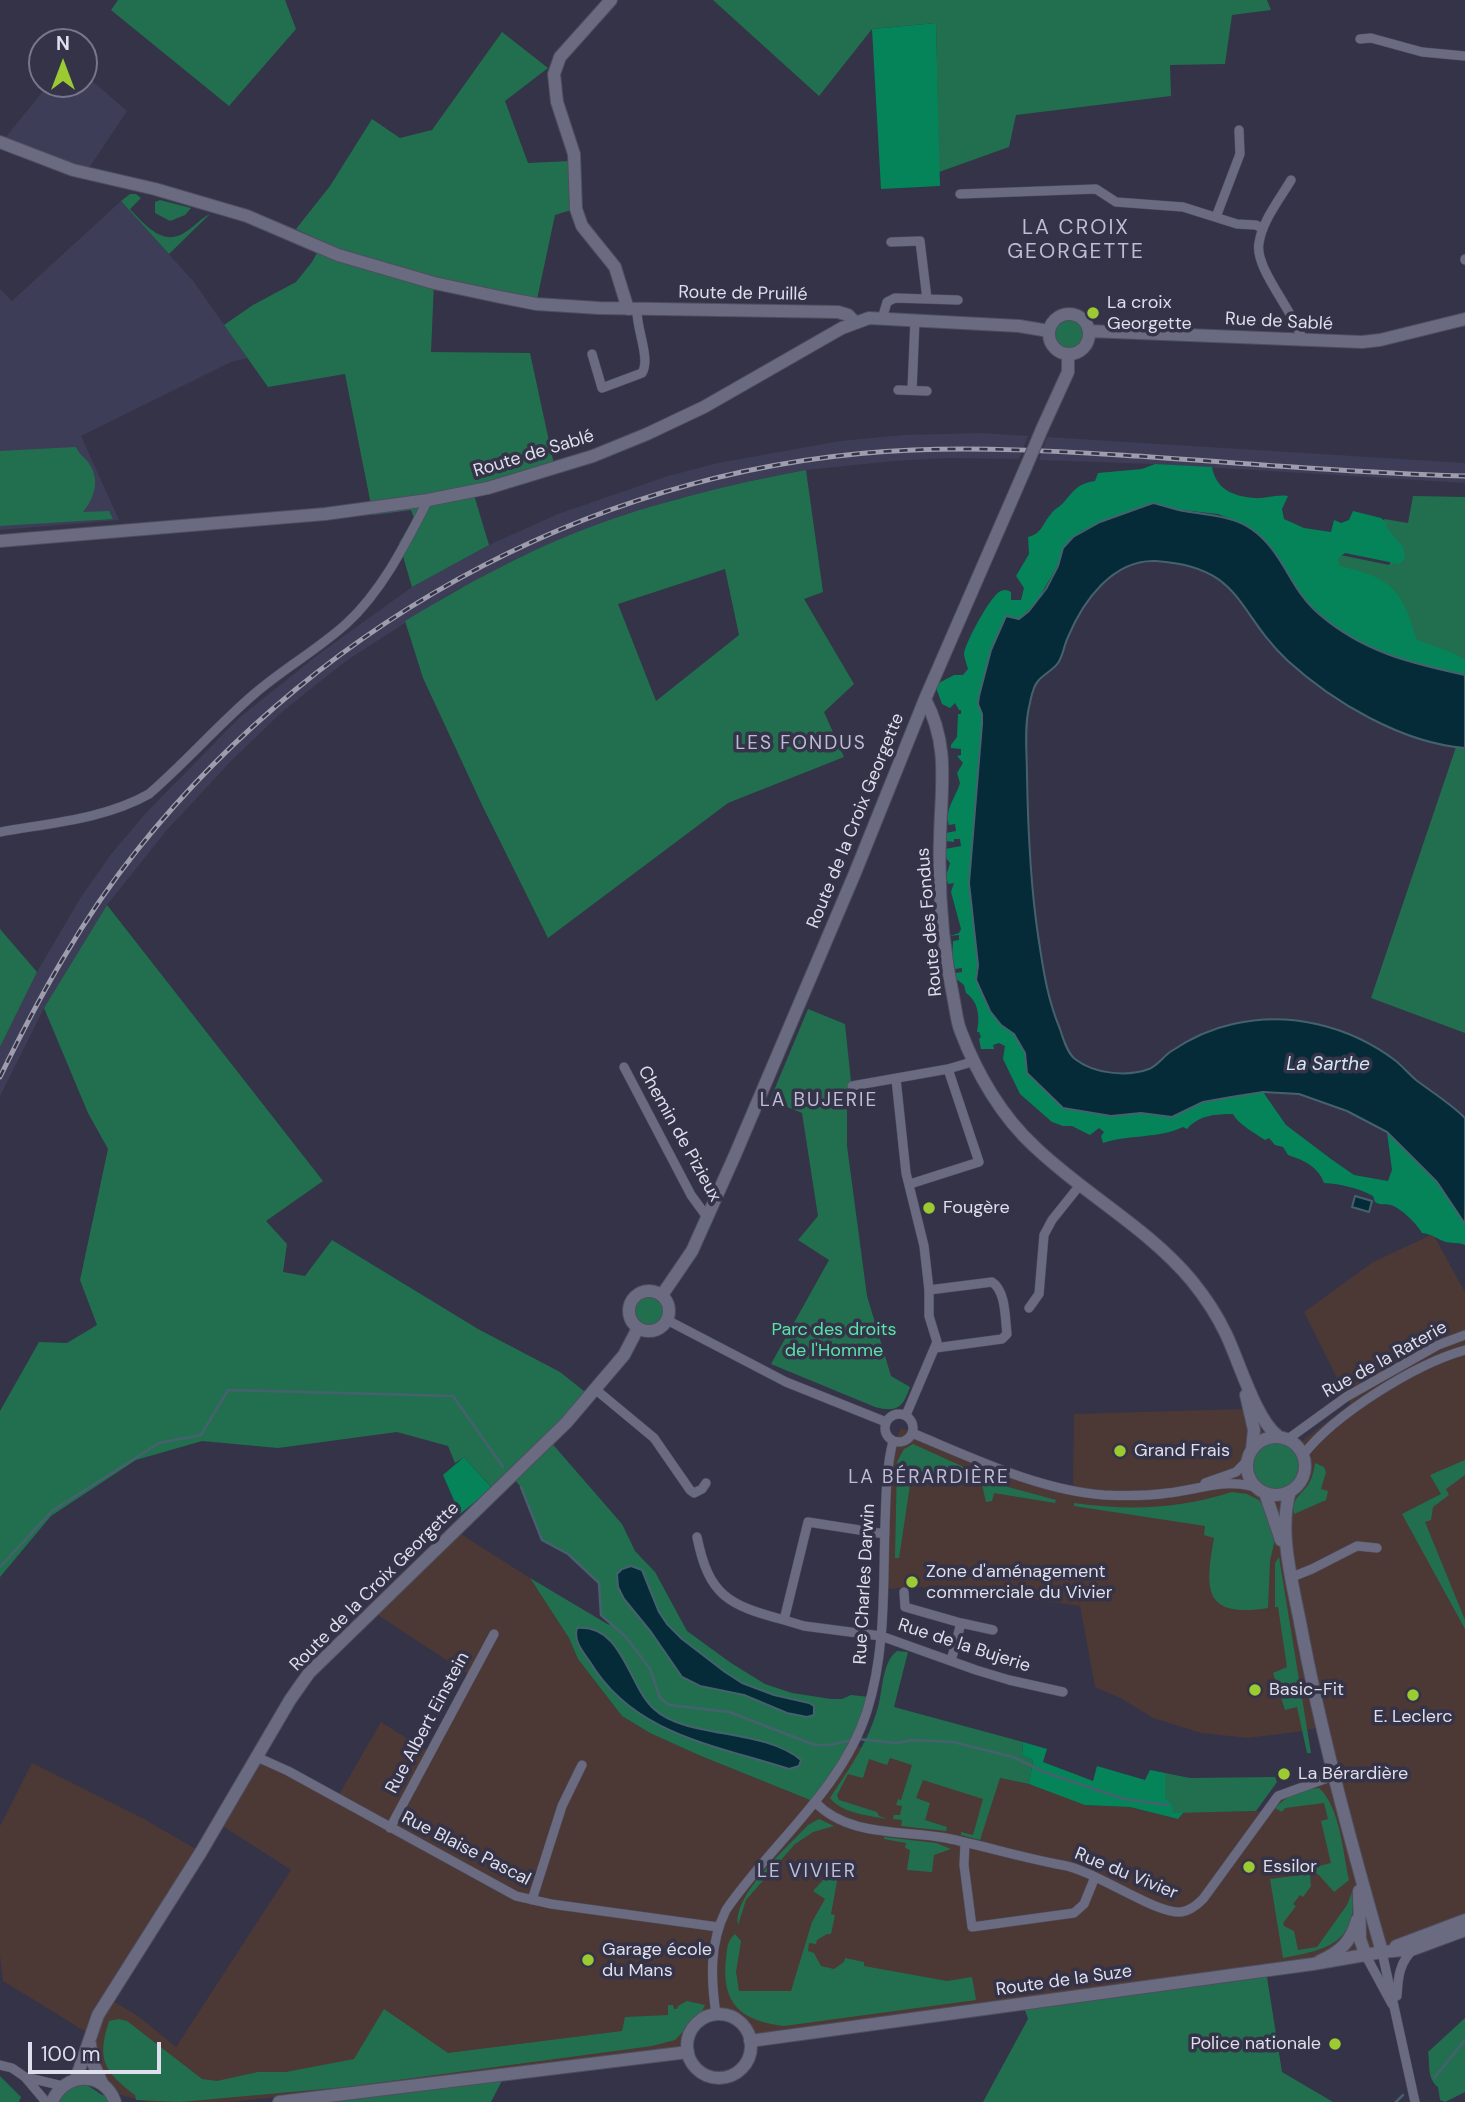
<!DOCTYPE html>
<meta charset="utf-8">
<style>
body{margin:0}
#map{position:relative;width:1465px;height:2102px;overflow:hidden;background:#343348;font-family:"DM Sans",sans-serif}
canvas{display:block}
.north{position:absolute;left:28px;top:28px;width:70px;height:70px;box-sizing:border-box;background:#343348;border:2px solid #78778a;border-radius:50%;rotate:0deg;font-size:19px;font-weight:700;line-height:28px;text-align:center;color:#dedeec}
.north::after{content:'';display:block;margin:auto;width:24px;height:32px;background:#9cca32;clip-path:polygon(50% 0,100% 100%,50% 72%,0 100%)}
.scale{position:absolute;left:28px;top:2042px;width:133px;height:32px;box-sizing:border-box;border:4px solid #dedeec;border-top:0;padding-left:9px;font-size:21px;line-height:24px;white-space:nowrap;color:#dedeec;-webkit-text-stroke:5px #343348;paint-order:stroke}
</style>
<div id="map">
<canvas width="1465" height="2102"></canvas>
<div class="north">N</div>
<div class="scale">100 m</div>
</div>
<script>
const ctx = document.querySelector('canvas').getContext('2d');
ctx.lineJoin = 'round';
function paint(path, color) { ctx.fillStyle = color; ctx.fill(path, 'evenodd'); }
function strokePath(path, color, width, dash) { ctx.strokeStyle = color; ctx.lineWidth = width; ctx.lineCap = dash ? 'butt' : 'round'; ctx.setLineDash(dash || []); ctx.stroke(path); }
function drawText(font, color, halo, rows, align = 'center') {
  ctx.font = font + ' "DM Sans",sans-serif'; ctx.lineWidth = 7; ctx.setLineDash([]); ctx.textBaseline = 'middle'; ctx.strokeStyle = halo; ctx.fillStyle = color; for (const [text, x, y, turn = 0] of rows) {
    ctx.save(); ctx.translate(x, y); ctx.rotate((+turn || 0) * Math.PI / 180); ctx.textAlign = isNaN(turn) ? turn : align; if (halo) ctx.strokeText(text, 0, 0); ctx.fillText(text, 0, 0); ctx.restore();
  }
}
const commercial = new Path2D(`
 M1433,1234L1465,1292V1920L1382,1952L750,2041L746,2029L737,2020L716,2015L701,2020L695,2025L688,2038V2052L230,2102H148L121,2095L100,2071L91,2035L3,1981L0,1956V1826L32,1763L144,1819L201,1852L108,1998L138,2016L176,2047L291,1870L218,1823L257,1757L337,1798L381,1722L429,1752L471,1676L373,1612L456,1531L530,1578L569,1638L578,1659L622,1716L650,1733L701,1756L815,1802L852,1745L1041,1787L1085,1805L1130,1807L1178,1819L1184,1812L1268,1811L1278,1796L1333,1776L1322,1727L1297,1732L1247,1738L1201,1733L1153,1718L1122,1699L1095,1687L1080,1606L936,1585L934,1590L922,1587L883,1589L885,1534L895,1441L901,1428L1003,1469L1073,1490L1074,1414L1241,1409L1254,1406L1261,1428L1266,1438H1284L1297,1445L1350,1404L1304,1312L1373,1262Z`);
const built = new Path2D(`
 M84,74L127,111L89,168L48,156L5,138L49,84H84Z
 M121,201L194,282L247,358L231,362L81,436L119,520L0,530V289L12,301Z
 M980,433L1028,436L1019,459L947,458L894,461L806,470L755,480L673,500L586,529L522,556L448,595L346,661L283,711L232,760L166,831L107,905L44,1008L0,1096V1047L37,972L81,897L112,853L145,814L239,718L319,654L412,587L489,545L558,514L668,476L718,463L840,441L904,435Z
 M1047,437L1465,463V483L1155,464L1039,460Z`);
const green = new Path2D(`
 M118,0H285L296,29L229,106L111,10Z
 M713,0H1267L1271,10L1232,15L1225,64L1170,65L1171,96L1016,115L1009,147L939,172L936,23L872,29L819,96Z
 M502,32L548,68L505,101L528,163L571,161V210L555,215L536,304L434,283L431,352L530,353L555,469L474,495L489,545L412,587L399,543L414,518L411,510L373,515L345,374L268,387L224,325L253,305L296,282L312,262L323,242L296,229L330,186L372,119L400,138L432,130Z
 M130,194H136L141,198L130,209C146,226 164,248 187,231C195,226 201,218 210,214L169,254L121,201Z
 M160,200L191,208L185,215L170,221L155,213V202Z
 M1053 334a16 16 0 1 1 32 0a16 16 0 1 1-32 0Z
 M76,447C79,455 86,458 90,465C100,482 94,498 83,512L109,511L113,519L0,526V451Z
 M806,470L823,592L804,599L854,684L824,712L844,757L728,803L548,938L483,807L423,678L405,621C463,586 522,553 585,529C656,502 731,484 806,470ZM725,569L739,635L656,701L618,604Z
 M1413,496L1465,497V675L1419,665L1316,550L1389,565L1396,551L1383,543L1384,519L1408,523Z
 M1456,747L1465,748V1033L1371,998Z
 M107,905L323,1181L266,1221L287,1244L283,1272L305,1276L332,1240L478,1329L560,1372L589,1395L549,1440L622,1524L635,1551L655,1572L687,1631L731,1663L765,1684L792,1693L831,1699H842L851,1695L870,1697L859,1732L815,1802L701,1756L650,1733L622,1716L578,1659L569,1638L530,1578L609,1625L610,1622L601,1615L599,1583L568,1554L542,1540L521,1487L512,1477L496,1492L464,1457L455,1463L448,1446L397,1432L278,1448L202,1441L136,1460L51,1516L0,1577V1411L39,1342L67,1343L97,1325L80,1280L108,1149L88,1113L44,1008Z
 M0,929L37,972L0,1047Z
 M808,1009L845,1024L852,1091L847,1092V1146L867,1296L891,1376L910,1387C903,1407 898,1413 875,1407L771,1364L829,1260L798,1240L818,1216L802,1113L770,1100Z
 M633 1311a16 16 0 1 1 32 0a16 16 0 1 1-32 0Z
 M1252 1466a24 24 0 1 1 48 0a24 24 0 1 1-48 0Z
 M913,1444L1008,1487L1056,1500L1055,1503L994,1493L992,1501L986,1502L982,1485L912,1472L899,1558H895L897,1462L904,1449Z
 M1465,1460V1475L1446,1489L1449,1495L1433,1507L1431,1520L1425,1522L1465,1620V1629L1402,1514L1441,1494L1430,1475Z
 M1315,1463L1324,1467L1326,1472L1321,1489L1328,1491L1326,1500L1294,1514C1291,1499 1300,1496 1308,1485C1312,1479 1314,1471 1315,1463Z
 M1232,1492L1247,1494L1259,1500L1263,1506L1275,1539L1270,1561L1268,1608C1203,1618 1205,1590 1214,1538L1204,1535L1205,1526L1074,1506V1503C1131,1511 1177,1509 1232,1492Z
 M1279,1557L1311,1753H1307L1297,1707L1285,1710L1273,1673L1287,1667L1278,1607H1275V1563Z
 M897,1651L908,1652L894,1707L1023,1742L1022,1755L1033,1760L1029,1784L1000,1778L980,1840L961,1835V1832L973,1835L983,1799L923,1780L916,1798L930,1803L925,1820L947,1827L946,1831L901,1826L902,1820L893,1819L894,1815H900L902,1806L896,1805L898,1799L901,1800L912,1765L890,1758L887,1765L869,1759L863,1778L848,1774L837,1795L839,1800L877,1812L879,1816L887,1819C870,1816 841,1813 830,1798C849,1769 869,1741 878,1707C883,1690 882,1662 897,1651Z
 M1165,1773L1190,1778L1275,1777L1277,1782L1256,1811L1173,1813L1165,1798Z
 M1319,1788C1340,1807 1343,1853 1349,1880L1334,1892L1318,1874H1310L1311,1886L1303,1897L1300,1895L1293,1904L1296,1906L1283,1923L1284,1926L1294,1931L1298,1950L1317,1947L1347,1905L1352,1892C1358,1944 1325,1950 1283,1958L1270,1879L1309,1874L1297,1864L1300,1860L1311,1868L1331,1863L1321,1821L1328,1819L1324,1803L1285,1808L1282,1812L1275,1808C1286,1796 1302,1789 1319,1788Z
 M819,1819L834,1826L813,1832L795,1844L746,1900L738,1925C733,1894 788,1847 808,1825Z
 M884,1837L936,1843L951,1849L934,1855L932,1872L907,1870L910,1850L905,1848L906,1843L884,1839Z
 M839,1870L831,1914L835,1915L831,1934H827L817,1940L816,1944L809,1943L808,1951L814,1953L821,1966L834,1969L844,1962L845,1958L864,1962V1966L947,1981L972,1977L976,2000L784,2026C741,2021 721,2004 726,1959C727,1949 727,1941 735,1934L741,1941L736,1972L739,1991H791L812,1922L825,1899L813,1891L825,1878Z
 M1266,1971L1282,2072L1333,2102H983L1028,2019L1023,2004Z
 M687,2001L705,2005L701,2013L675,2040L652,2046L346,2087L180,2102L136,2100L135,2095C103,2071 97,2059 109,2021L119,2019L127,2021L202,2079L217,2081L258,2072H286L354,2059L384,2009L448,2053L622,2031L625,2017L668,2015V2005H673L674,2009H677L678,2006Z
 M1465,2018V2092L1445,2102L1440,2100L1438,2087C1427,2079 1430,2064 1428,2052Z
 M506,2073L491,2102H319Z
 M0,2076L21,2097L19,2102H0Z
 M84,2083L102,2095L107,2096L110,2102H59L68,2088Z`);
const forest = new Path2D(`
 M936,23L940,186L881,189L872,29Z
 M1155,464L1212,467C1216,489 1232,496 1254,498C1266,499 1276,494 1288,496L1282,509L1284,519L1304,528L1331,532L1334,520L1341,523L1349,520L1353,511L1381,518L1387,523L1386,527L1403,547L1405,559L1399,564L1345,553L1338,558L1339,566C1393,578 1401,589 1417,640L1453,653L1465,660V675L1393,658L1356,640L1334,626L1301,597L1272,548L1248,526L1218,514L1173,509L1157,504H1149L1081,531L1060,561L1036,603L1019,619L1016,620L1008,616L991,650L979,696L978,704L982,714V734L969,883L978,965L976,971L977,983L990,1011L1001,1025L1014,1034L1025,1053L1027,1073L1063,1108L1111,1116L1141,1113L1172,1117L1203,1102L1263,1092L1286,1125L1331,1159L1354,1175L1388,1181L1392,1170L1387,1132L1439,1185L1465,1224V1245C1458,1242 1453,1244 1446,1242C1436,1239 1433,1234 1422,1233C1417,1224 1401,1208 1391,1205C1384,1203 1382,1206 1375,1202L1373,1196C1359,1188 1341,1184 1324,1183C1318,1166 1303,1160 1288,1155L1283,1147L1275,1145L1269,1138L1265,1140C1256,1134 1238,1124 1233,1114C1216,1114 1199,1115 1187,1129L1183,1127C1158,1139 1129,1134 1103,1143L1101,1136L1104,1132L1099,1128L1090,1135L1072,1126H1063L1052,1122L1020,1094L1003,1059L1005,1046L999,1043L993,1045L994,1049H981L979,1039L981,1037L979,1032H977C980,1018 979,1002 966,993L964,985L954,977L956,973L962,972V968L955,969L952,962L953,941L959,940V935L950,936L959,933L961,929L951,892L954,883L948,884L946,876L950,863L946,858L945,849L961,846L960,839H954V842L946,841V833L956,831L955,824L949,825C944,810 956,797 960,783L957,773L963,763L957,756L961,755V749L951,748V745L957,737L958,714H961V710H959L955,703L950,708L942,704L935,685L954,675H963L968,669C967,665 964,657 964,653C966,642 991,594 1001,591C1005,589 1007,590 1011,592V600H1021L1024,588L1016,576L1029,554L1028,537C1042,534 1042,524 1051,514C1054,509 1060,507 1064,502C1074,490 1079,483 1095,481L1098,473L1142,469Z
 M464,1457L492,1488L460,1514L443,1475Z
 M1023,1742L1047,1749L1043,1762L1093,1781L1097,1766L1145,1780L1150,1770L1165,1773V1798L1172,1805L1173,1813L1184,1812L1178,1819L1130,1807L1085,1805L1029,1784L1033,1760L1022,1755Z`);
const water = new Path2D(`
 M1153,503C1163,505 1173,509 1184,511C1228,518 1252,517 1279,559C1292,579 1300,598 1319,614C1363,652 1410,663 1465,675V748C1402,743 1333,702 1288,661C1235,612 1244,567 1156,561C1113,559 1083,601 1068,637C1064,645 1063,656 1058,663C1053,670 1044,674 1038,681C1032,688 1031,699 1029,707C1024,729 1027,754 1027,776C1028,830 1030,882 1038,935C1043,968 1047,998 1060,1029C1063,1038 1067,1053 1075,1059C1094,1074 1127,1077 1149,1069C1157,1066 1163,1057 1170,1052C1189,1039 1210,1029 1233,1024C1290,1011 1350,1026 1396,1061C1403,1067 1409,1074 1416,1080C1433,1093 1450,1103 1465,1118V1224L1437,1182L1387,1132L1347,1111L1299,1094L1263,1092L1231,1097L1203,1102L1172,1117L1141,1113L1111,1116L1063,1108L1027,1073L1025,1053L1014,1034L1001,1025L990,1011L976,980L978,965L969,883L982,724V714L978,704L979,696L991,650L1006,616L1019,619L1029,611L1046,589L1058,566L1063,548L1073,537L1100,522Z
 M1355,1196L1372,1201L1369,1212L1352,1207Z
 M631,1566L642,1570L659,1612L667,1624L682,1639L725,1672L742,1683L774,1695L809,1703L814,1706V1715L807,1717L787,1713L744,1695L700,1686L682,1677L651,1632L624,1599L618,1587L617,1574L622,1569Z
 M577,1628C623,1624 628,1686 654,1709C686,1739 764,1728 801,1760L799,1766L789,1769C715,1745 634,1735 590,1662C583,1652 573,1641 577,1628Z`);
const stream = new Path2D(`
 M521,1487L542,1540L568,1554L599,1583L601,1615L626,1637L650,1669L660,1698L669,1705L729,1712L815,1745H829L852,1740
 M0,1567L52,1511L159,1443L201,1435L228,1390L453,1396L503,1467
 M858,1739L896,1743L913,1740L953,1742L1013,1757L1044,1772L1124,1799L1168,1805
 M1434,2078L1465,2040
 M1396,2102L1403,2095`);
const minor = new Path2D(`
 M1360,39L1371,38L1422,52L1465,56
 M1291,180C1280,199 1262,221 1259,243C1254,268 1294,311 1303,341
 M960,194L1096,189L1116,202L1183,207L1237,224L1256,225L1263,229
 M1216,217L1240,154L1239,130
 M891,242L920,241L927,299
 M1465,259V260
 M882,319L887,302L895,298L958,300
 M592,354L602,388L642,373C651,359 636,328 637,310
 M898,390L927,391
 M912,390L915,320
 M0,832C50,823 105,819 149,794C185,763 217,726 253,695C283,669 317,650 346,624C382,591 406,543 428,500
 M624,1067L691,1195L707,1217
 M896,1079L906,1173L924,1246L929,1290V1316L937,1342L906,1415
 M852,1086L948,1069L975,1061
 M910,1184L979,1162L948,1069
 M929,1290L992,1282C1006,1291 1005,1318 1007,1334L1002,1339L935,1348
 M1029,1308L1039,1294L1044,1235L1052,1220L1080,1185
 M667,1320L786,1382L886,1422
 M595,1389L654,1438L690,1490L694,1493L702,1489L706,1483
 M885 1428a14 14 0 1 1 28 0a14 14 0 1 1-28 0Z
 M912,1433C973,1458 1038,1490 1104,1495C1126,1496 1147,1496 1168,1493C1197,1490 1229,1477 1257,1488
 M1288,1439L1346,1397L1438,1345L1465,1335
 M1303,1455C1335,1414 1415,1364 1465,1350
 M1205,1483L1236,1472L1247,1461
 M885,1534L808,1522L784,1620L804,1626L881,1636L976,1670L1009,1680L1063,1692
 M697,1537C709,1596 728,1605 784,1620
 M1292,1577L1312,1569L1357,1546L1377,1548
 M904,1592L905,1607L961,1623L951,1661
 M961,1623L993,1630
 M257,1757L288,1771L516,1896L551,1904L718,1927
 M815,1802C848,1837 902,1830 946,1838C985,1846 1023,1858 1062,1865C1094,1870 1155,1914 1181,1912C1190,1911 1197,1905 1203,1899L1278,1796L1333,1776
 M390,1828L494,1634
 M965,1843L964,1865L972,1927L1074,1913L1084,1904L1095,1877
 M532,1900L562,1806L582,1765
 M1382,1952L1415,2102
 M1366,1956L1392,2004
 M1397,1996C1398,1978 1399,1962 1414,1949
 M716,2015C711,1979 709,1944 726,1910C771,1844 842,1790 867,1711C886,1651 883,1588 885,1526C886,1497 886,1469 893,1441
 M0,2065L12,2068L25,2077L63,2086
 M25,2077L46,2102`);
const tertiary = new Path2D(`
 M611,0L560,57L554,74L557,102L574,154L576,209L582,226L615,267L628,309
 M0,142L73,170L155,189L247,216L338,255L434,283L500,297L536,304L599,308L838,312L848,315L855,322
 M1042,429L1068,372V354
 M925,699C950,746 941,787 940,838C938,892 943,949 954,1001C956,1011 957,1023 961,1032C977,1074 1002,1117 1035,1147C1084,1194 1148,1228 1192,1281C1205,1297 1217,1315 1226,1334C1239,1361 1256,1420 1278,1436
 M629 1311a20 20 0 1 1 40 0a20 20 0 1 1-40 0Z
 M662,1295L692,1251L735,1155L855,873L925,699L1026,467
 M1246,1395L1254,1430L1252,1449
 M1247 1466a29 29 0 1 1 58 0a29 29 0 1 1-58 0Z
 M1290,1491C1278,1531 1292,1581 1300,1622C1321,1734 1351,1843 1382,1952
 M1265,1493L1281,1540
 M1359,1891L1360,1939L1366,1956
 M1320,1961C1340,1952 1351,1942 1357,1920
 M90,2044L93,2063L102,2083
 M76,2079L98,2015L201,1852L290,1700L309,1673L566,1423L624,1355L638,1328`);
const secondary = new Path2D(`
 M1049 334a20 20 0 1 1 40 0a20 20 0 1 1-40 0Z
 M1089,331L1362,342L1380,340L1465,319
 M0,541L325,514L428,500L488,488L593,456L647,434L704,407L842,328L869,318L1019,326L1049,331
 M1396,1946L1465,1920
 M687 2046a32 32 0 1 1 64 0a32 32 0 1 1-64 0Z
 M750,2041L1313,1964L1382,1952L1414,1949L1465,1930
 M52,2102C64,2072 104,2070 115,2102
 M279,2102L688,2052`);
const rail = new Path2D(`
 M0,1077C39,997 82,919 138,849C326,614 611,462 913,450C982,447 1051,451 1120,455C1235,462 1350,473 1465,476`);
const tertiaryBridge = new Path2D(`
 M1026,467L1042,429`);
const markers = [
 [1093,313,7,"#9cca32"],
 [929,1208,7,"#9cca32"],
 [1120,1451,7,"#9cca32"],
 [912,1582,7,"#9cca32"],
 [1255,1690,7,"#9cca32"],
 [1413,1695,7,"#9cca32"],
 [1284,1774,7,"#9cca32"],
 [1249,1867,7,"#9cca32"],
 [588,1960,7,"#9cca32"],
 [1335,2044,7,"#9cca32"]
];
const streetNames = [
 ["Route de Pruillé",743,294,1],
 ["Rue de Sablé",1279,322,3],
 ["Route de Sablé",534,454,-17],
 ["Route de la Croix Georgette",856,821,-68],
 ["Route des Fondus",930,922,-95],
 ["Chemin de Pizieux",679,1134,61],
 ["Rue de la Raterie",1385,1360,-29],
 ["Rue Charles Darwin",865,1584,-87],
 ["Route de la Croix Georgette",375,1587,-45],
 ["Rue de la Bujerie",964,1646,18],
 ["Rue Albert Einstein",428,1723,-62],
 ["Rue Blaise Pascal",466,1849,27],
 ["Rue du Vivier",1126,1874,22],
 ["Route de la Suze",1064,1981,-8]
];
const poiNames = [
 ["La croix",1107,303],
 ["Georgette",1107,324],
 ["Fougère",943,1208],
 ["Grand Frais",1134,1451],
 ["Zone d'aménagement",926,1572],
 ["commerciale du Vivier",926,1593],
 ["Basic-Fit",1269,1690],
 ["E. Leclerc",1413,1717,"center"],
 ["La Bérardière",1298,1774],
 ["Essilor",1263,1867],
 ["Garage école",602,1950],
 ["du Mans",602,1971],
 ["Police nationale",1321,2044,"right"]
];
const parkNames = [
 ["Parc des droits",834,1330],
 ["de l'Homme",834,1351]
];
const neighbourhoodNames = [
 ["LES FONDUS",801,744],
 ["LA BUJERIE",819,1101],
 ["LA BÉRARDIÈRE",929,1478],
 ["LE VIVIER",807,1872]
];
const waterNames = [
 ["La Sarthe",1328,1065]
];
const quarterNames = [
 ["LA CROIX",1076,228],
 ["GEORGETTE",1076,252]
];
paint(commercial, '#4c3835');
paint(built, '#3e3d58');
paint(green, '#226f4f');
paint(forest, '#05845a');
paint(water, '#052b38');
strokePath(water, '#46616e', 2);
strokePath(stream, '#46616e', 2.5);
strokePath(minor, '#4e4e5f', 10);
strokePath(tertiary, '#4e4e5f', 14);
strokePath(secondary, '#4e4e5f', 14);
strokePath(minor, '#6a6a81', 9);
strokePath(tertiary, '#6a6a81', 12);
strokePath(secondary, '#6a6a81', 12);
strokePath(rail, '#9d9dad', 5);
strokePath(rail, '#343348', 2.5, [8]);
strokePath(tertiaryBridge, '#4e4e5f', 14, []);
strokePath(tertiaryBridge, '#6a6a81', 12);
for (const [x, y, r, color] of markers) { const dot = new Path2D(); dot.arc(x, y, r, 0, 2 * Math.PI); ctx.fillStyle = color; ctx.fill(dot); strokePath(dot, '#343348', 2.5); }
drawText('18px', '#dedeec', '#343348', streetNames);
drawText('18px', '#dedeec', '#343348', poiNames, 'left');
drawText('18px', '#58e3a8', '#343348', parkNames);
ctx.letterSpacing = '2px';
drawText('19px', '#bdbdd7', '#343348', neighbourhoodNames);
ctx.letterSpacing = '0px';
drawText('italic 19px', '#d1e9f3', '#343348', waterNames);
ctx.letterSpacing = '2px';
drawText('21px', '#bdbdd7', '#343348', quarterNames);
ctx.letterSpacing = '0px';
</script>
